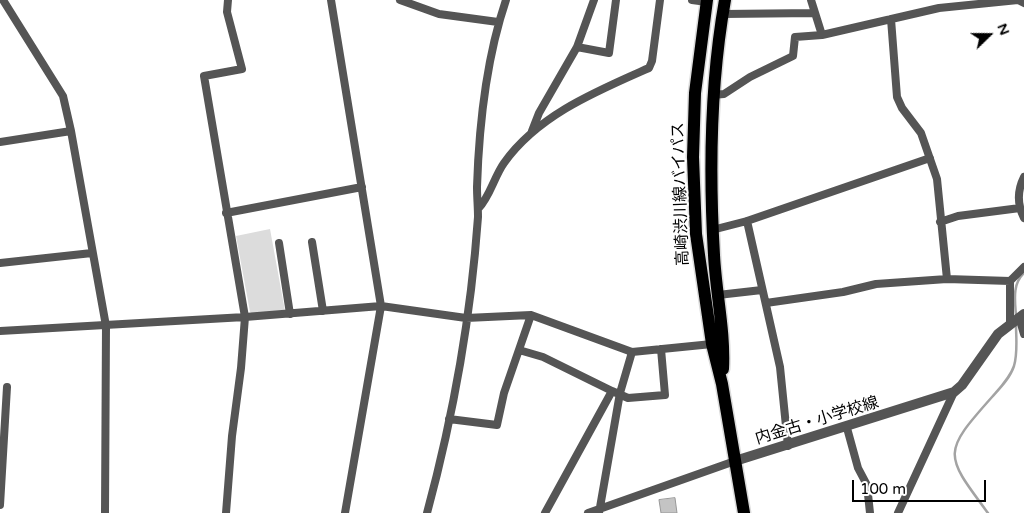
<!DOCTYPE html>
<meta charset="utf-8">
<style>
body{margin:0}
#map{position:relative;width:1024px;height:513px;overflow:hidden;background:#fff;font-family:"Varela Round",sans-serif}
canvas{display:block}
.north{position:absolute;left:964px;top:10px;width:50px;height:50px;-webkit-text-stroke:4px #fff;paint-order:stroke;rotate:68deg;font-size:14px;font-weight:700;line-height:20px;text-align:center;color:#000}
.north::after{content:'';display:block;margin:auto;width:18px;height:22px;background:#000;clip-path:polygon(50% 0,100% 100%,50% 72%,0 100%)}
.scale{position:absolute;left:852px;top:480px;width:134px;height:22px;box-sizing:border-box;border:2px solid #000;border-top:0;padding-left:6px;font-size:15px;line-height:18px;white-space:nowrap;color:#000;-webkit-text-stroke:4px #fff;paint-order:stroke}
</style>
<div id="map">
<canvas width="1024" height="513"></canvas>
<div class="north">N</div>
<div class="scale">100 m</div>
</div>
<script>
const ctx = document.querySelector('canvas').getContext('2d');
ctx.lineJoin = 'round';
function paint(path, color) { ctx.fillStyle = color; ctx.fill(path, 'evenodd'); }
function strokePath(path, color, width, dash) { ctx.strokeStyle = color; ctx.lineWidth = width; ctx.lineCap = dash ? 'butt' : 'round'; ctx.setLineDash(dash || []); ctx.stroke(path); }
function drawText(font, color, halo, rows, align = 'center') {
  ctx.font = font + ' "Varela Round","Noto Sans JP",sans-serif'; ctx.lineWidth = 4; ctx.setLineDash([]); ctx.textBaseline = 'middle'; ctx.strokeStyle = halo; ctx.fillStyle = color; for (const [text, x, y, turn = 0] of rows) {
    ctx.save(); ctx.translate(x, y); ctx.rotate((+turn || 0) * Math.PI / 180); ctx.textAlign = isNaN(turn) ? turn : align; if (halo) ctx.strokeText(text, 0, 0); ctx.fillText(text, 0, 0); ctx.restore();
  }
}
const green = new Path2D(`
 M270,229L285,311L252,314L250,312L236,236Z`);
const stream = new Path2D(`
 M1016,316C1015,301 1012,284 1024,273
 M988,513C944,454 942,453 992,397C1000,388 1010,378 1014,366C1018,353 1016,338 1016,324`);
const building = new Path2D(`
 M675,498L677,513H661L659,500Z`);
const minor = new Path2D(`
 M3,0L63,96L71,131L106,326L105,513
 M331,0L381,306L345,513
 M400,0L439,14L498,22
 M692,0L707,2
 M811,0L822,35
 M723,14L815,13
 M891,19L897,97L902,108L921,133L937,179L947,279
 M577,47L609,53L616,0
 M712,95L724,94L750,77L793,56L795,37L822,35L939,8L1018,0L1024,3
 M532,131L539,113L577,47L594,0
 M0,142L71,131
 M1024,177C1017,191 1017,204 1024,218
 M478,209C490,197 494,177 504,163C538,115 597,91 649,68L652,61L660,0
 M226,213L362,187
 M747,221L780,367L788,446
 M940,222L958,216L1020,208
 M712,230L747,221L930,158
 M312,242L323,311
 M279,243L290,314
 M0,263L92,253
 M1010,281L1024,267
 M718,295L762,290
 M766,303L843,292L876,284L947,279L1010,281V322
 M1019,317L1024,334
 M0,331L245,317L381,306L466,318L531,315L632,352L712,344
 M519,350L543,357L612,391
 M449,419L497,425L504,393L531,315
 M847,428L858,468L867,485L870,513
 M0,505L7,387
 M226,513L232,436L241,368L245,317L204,76L242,69L227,12L228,0
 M427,513C453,417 471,316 478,217C478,207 477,197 477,187C479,125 486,59 506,0
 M545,513L612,391L628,398L665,395L661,349
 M588,513L735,461
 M599,513L620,393L632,352
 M898,513L954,392`);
const tertiary = new Path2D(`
 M735,461L954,392L962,385L998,334L1024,314`);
const primary = new Path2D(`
 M707,0L695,93L693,157L696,234L712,344L722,384L744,513
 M723,369C725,331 716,294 714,255C709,170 710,84 725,0`);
const streetNames = [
 ["高崎渋川線バイパス",681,194,-92],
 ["内金古・小学校線",817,421,-17]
];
paint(green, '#dcdcdc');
strokePath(stream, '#a3a3a3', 2.5);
paint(building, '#c4c4c4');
strokePath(building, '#999', 1);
strokePath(primary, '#dbdbdb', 15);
strokePath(minor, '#555', 8);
strokePath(tertiary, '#555', 10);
strokePath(primary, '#000', 12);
drawText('16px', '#000', '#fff', streetNames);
</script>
